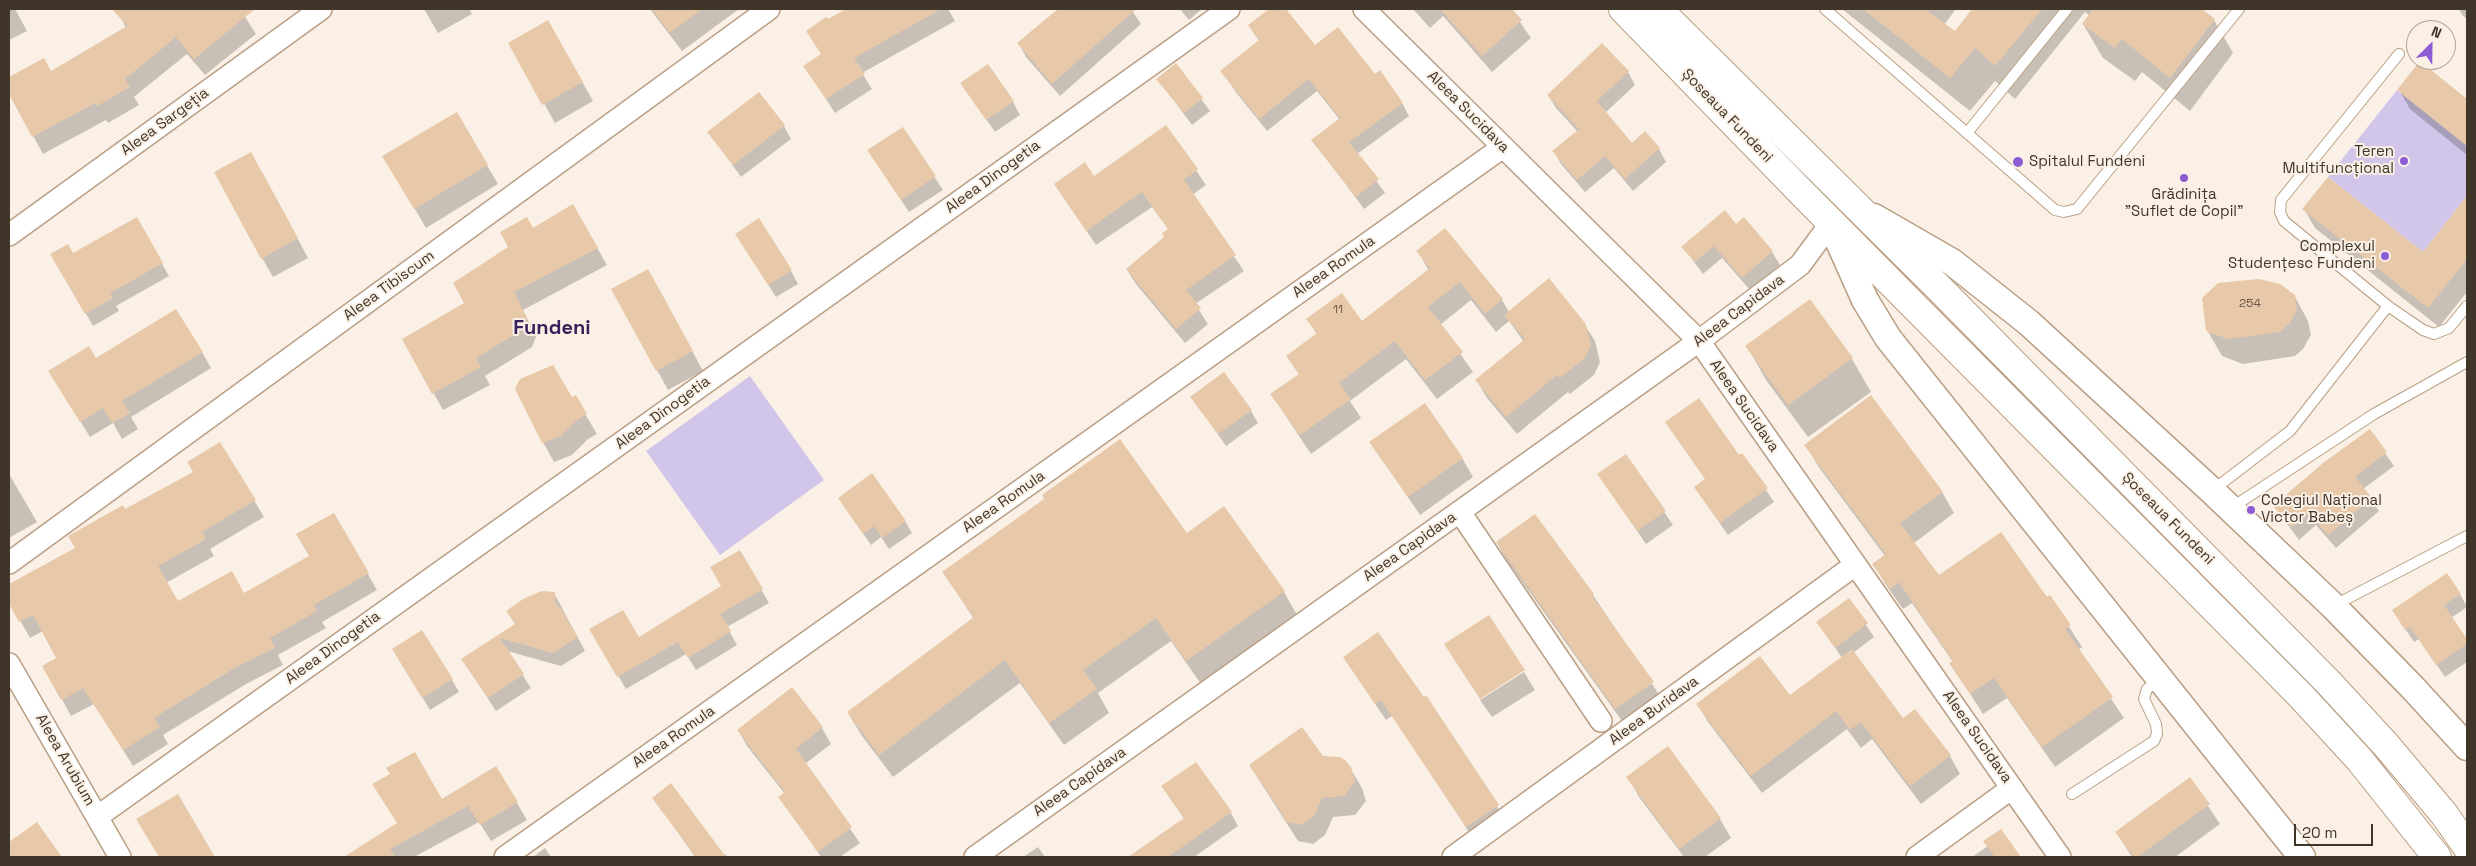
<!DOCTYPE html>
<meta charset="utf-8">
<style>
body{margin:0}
#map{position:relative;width:2476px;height:866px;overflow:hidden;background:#fbf0e5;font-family:"Space Grotesk",sans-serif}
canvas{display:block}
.frame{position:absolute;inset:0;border:10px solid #3f3529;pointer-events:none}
.north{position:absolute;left:2406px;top:20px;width:50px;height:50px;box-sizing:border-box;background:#fbf0e5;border:1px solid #b0a59a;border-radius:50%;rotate:23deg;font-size:14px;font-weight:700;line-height:20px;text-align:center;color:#3f3529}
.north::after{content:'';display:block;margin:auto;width:18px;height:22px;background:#8c5cd5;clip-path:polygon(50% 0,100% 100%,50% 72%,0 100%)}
.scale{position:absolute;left:2294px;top:824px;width:79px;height:22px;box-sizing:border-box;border:2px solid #3f3529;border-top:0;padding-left:6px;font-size:15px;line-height:18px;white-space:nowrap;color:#3f3529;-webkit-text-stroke:4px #fbf0e5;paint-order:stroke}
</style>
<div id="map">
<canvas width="2476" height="866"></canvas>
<div class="frame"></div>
<div class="north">N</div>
<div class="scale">20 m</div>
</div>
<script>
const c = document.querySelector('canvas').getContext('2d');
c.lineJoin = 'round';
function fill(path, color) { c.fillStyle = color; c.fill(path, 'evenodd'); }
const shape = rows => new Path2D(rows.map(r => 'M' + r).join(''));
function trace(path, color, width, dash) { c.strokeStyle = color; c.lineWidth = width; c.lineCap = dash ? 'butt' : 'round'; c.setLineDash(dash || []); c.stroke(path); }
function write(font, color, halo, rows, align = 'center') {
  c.font = font + ' "Space Grotesk",sans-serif'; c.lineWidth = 4; c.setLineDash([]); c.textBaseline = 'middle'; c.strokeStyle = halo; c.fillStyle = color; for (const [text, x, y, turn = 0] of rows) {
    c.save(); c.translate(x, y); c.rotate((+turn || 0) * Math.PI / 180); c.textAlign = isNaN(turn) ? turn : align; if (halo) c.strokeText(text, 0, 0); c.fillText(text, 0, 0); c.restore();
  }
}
fill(shape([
 [2397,90,2467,146,2467,196,2423,252,2328,177],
 [750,376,824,480,720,555,646,451]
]), '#d1c6e9');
fill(shape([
 [9,9,15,9,27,31,9,40],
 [126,9,240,9,256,34,205,75,187,54,134,97,139,105,108,123,106,120,43,154,9,91,9,78,44,59,51,72,126,28,119,14],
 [424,9,469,9,472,14,438,33],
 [650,9,739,9,682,51],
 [849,9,948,9,955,21,862,73,872,89,835,113,814,81,822,55,827,21],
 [1060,9,1131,9,1141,24,1060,96,1026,57,1019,44],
 [1180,9,1202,9,1189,20],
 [1271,9,1284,9,1315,47,1375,75,1402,103,1409,116,1357,154,1385,193,1364,209,1313,140,1340,120,1317,91,1267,131,1235,91,1227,78,1259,41,1249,26],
 [1413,9,1511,9,1531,38,1492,72,1443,16,1430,28],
 [1842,9,1956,9,1944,25,1955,33,1973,9,2200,9,2214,20,2233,53,2190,111,2142,72,2135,81,2103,58,2083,24,2090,16,2085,12,2015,99,1995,81,1970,111],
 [2459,9,2467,9,2467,19,2462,15],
 [548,22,593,101,555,123,510,43],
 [2420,63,2467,101,2467,155,2410,109,2399,90],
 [1176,65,1210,111,1192,125,1158,79],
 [1628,72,1635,85,1605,113,1632,145,1659,149,1666,162,1633,191,1614,168,1585,192,1561,164,1554,151,1578,132,1556,108,1548,95],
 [970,96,1013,102,1020,115,995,132],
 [456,113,498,184,426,228,384,156],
 [784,126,791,139,741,177,709,132],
 [1166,126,1206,185,1192,195,1244,271,1195,304,1208,324,1185,343,1136,284,1127,270,1165,237,1169,230,1152,207,1096,245,1055,184,1094,178],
 [903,128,943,190,909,212,877,164],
 [262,172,308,258,273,277,262,258],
 [2467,198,2467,292,2439,327,2315,228,2304,209,2423,254],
 [573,206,607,265,523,310,536,337,532,347,485,376,490,385,443,410,404,340,466,303,510,247,533,230],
 [136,218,169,276,116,306,119,311,93,326,52,254,73,255],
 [1744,219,1772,252,1780,265,1750,290,1722,258,1703,274,1683,247,1736,226],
 [744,247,791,271,798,284,776,297],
 [1418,251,1502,300,1509,312,1584,324,1595,341,1600,362,1594,375,1570,394,1568,392,1517,434,1487,398,1477,381,1524,342,1509,321,1496,332,1471,300,1440,325,1473,372,1437,399,1406,359,1350,401,1361,418,1311,454,1272,395,1299,375,1288,356,1317,335,1308,319,1362,323,1429,271],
 [659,289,703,371,668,390,613,290],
 [2294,295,2308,321,2311,335,2303,349,2295,356,2243,364,2222,356,2207,330],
 [1747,346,1852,359,1871,392,1808,437,1766,380],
 [202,352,211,368,131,417,138,429,122,439,113,423,90,437,59,387,96,360],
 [575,397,597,434,588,439,572,455,554,462,543,442],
 [1192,397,1251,411,1258,423,1226,446],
 [1666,422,1739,456,1742,454,1774,502,1728,535,1695,488,1706,480],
 [2369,431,2394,466,2363,489,2379,511,2336,548,2316,525,2299,540,2274,506],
 [220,443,264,517,210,549,214,556,166,583,177,603,244,594,310,556,334,514,377,590,322,622,326,628,278,655,283,665,246,684,163,735,168,744,133,766,94,704,71,716,44,666,58,658,43,631,30,638,9,601,9,585,77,548,125,511,194,472],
 [1371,443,1462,458,1473,477,1420,515],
 [1806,445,1942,492,1954,513,1914,543,1939,576,2046,599,2050,597,2082,647,2078,650,2124,718,2055,767,2007,698,1983,714,1951,664,1953,662,1912,603,1903,609,1886,585,1874,565,1885,556,1818,466],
 [1626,456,1673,525,1646,544,1599,475],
 [9,474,37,522,9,538],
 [839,499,905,521,912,533,889,549,881,537,871,545],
 [1534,516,1593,595,1664,702,1627,728,1508,562,1497,543],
 [739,551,769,603,727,627,737,645,696,670,686,654,626,689,591,630,638,639,722,586],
 [943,572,1284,592,1297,615,1201,684,1171,641,1098,693,1109,713,1064,745,1020,683,893,777,862,736,848,713,974,619],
 [554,593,585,651,561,666,507,651,531,688,496,711,463,660,516,624],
 [2460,594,2467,607,2451,618,2467,642,2467,662,2445,677,2419,639,2414,642,2401,623],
 [1849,600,1874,637,1853,653,1903,719,1915,710,1950,756,1960,774,1921,804,1872,739,1861,748,1847,729,1762,793,1708,722,1698,705,1790,697,1842,658,1818,622],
 [1344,658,1423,698,1426,697,1508,823,1477,844,1392,716,1386,720],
 [401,662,452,680,459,692,430,710],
 [1524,672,1535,690,1492,717,1480,700],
 [792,689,822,728,831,744,805,764,860,843,840,857,821,857,780,797,785,794,747,746,738,730],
 [1668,748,1720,819,1731,838,1705,857,1684,857,1639,797,1628,777],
 [1322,757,1350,768,1362,788,1366,801,1355,815,1333,817,1325,835,1313,844,1298,841,1250,766],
 [496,768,527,820,491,841,479,822,414,857,346,857,398,824],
 [2190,779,2220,824,2175,857,2132,857,2116,832],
 [1163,787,1231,813,1238,826,1194,857,1130,857,1184,819],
 [177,796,213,857,160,857,147,836],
 [654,798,723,856,725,854,727,857,695,857],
 [37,824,61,857,10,857,9,843],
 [2001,831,2020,857,1972,857,1988,846],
 [1038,847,1045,857,1023,857],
 [545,848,551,857,533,857]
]), '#0003');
fill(shape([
 [112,9,255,9,194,59,176,37,125,79,130,87,97,106,95,103,32,137,9,94,9,77,44,58,51,71,127,26],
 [652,9,702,9,670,33],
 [846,9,941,9,854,58,865,74,826,99,803,66,821,54,806,31,826,17,828,19],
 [1058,9,1136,9,1052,84,1017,43],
 [1269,9,1286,9,1315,45,1338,27,1375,74,1380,70,1403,103,1349,142,1379,179,1356,197,1311,140,1340,118,1309,79,1259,119,1220,71,1259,40,1248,25],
 [1440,9,1512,9,1522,20,1482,56],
 [1863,9,1925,9,1955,31,1972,9,2042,9,1995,66,1975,48,1950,78],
 [2093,9,2202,9,2215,19,2170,78,2122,39,2115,48,2082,24],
 [548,20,583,82,542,105,508,43],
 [1602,43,1629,71,1597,101,1632,143,1645,131,1660,148,1625,179,1605,156,1577,180,1552,151,1579,129,1547,95],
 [2420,61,2467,99,2467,146,2397,90],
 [1176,63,1203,98,1184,113,1156,79],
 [988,64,1014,101,986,120,960,83],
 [759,92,785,125,733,165,707,132],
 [457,112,488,165,414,209,382,156],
 [1166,125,1198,169,1184,180,1236,255,1186,290,1201,308,1176,329,1126,269,1164,237,1162,233,1168,229,1142,192,1086,231,1054,184,1085,162,1094,176],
 [903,127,936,176,901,200,867,150],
 [251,152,298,238,261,259,214,172],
 [2328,177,2423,252,2467,196,2467,259,2428,308,2302,209],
 [573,204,598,248,514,292,525,314,527,319,522,330,476,358,481,367,432,394,402,339,464,303,453,283,508,247,500,232,527,217,533,228],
 [1725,210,1736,224,1744,217,1773,251,1742,278,1714,246,1695,262,1681,247],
 [137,217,163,263,110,293,113,298,85,314,50,254,68,244,73,253],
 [759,218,792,270,768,285,735,234],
 [1445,228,1503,299,1485,314,1460,282,1428,307,1463,352,1425,380,1395,341,1339,383,1351,399,1300,435,1270,394,1299,374,1286,356,1317,333,1306,319,1342,293,1362,321,1430,268,1416,251],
 [648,269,693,351,656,371,611,289],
 [1549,278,1585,323,1591,344,1585,358,1560,378,1557,375,1506,417,1475,380,1525,339,1504,315],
 [2259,279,2280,284,2295,295,2297,310,2289,324,2280,332,2228,339,2206,331,2202,298,2218,283],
 [1810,299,1853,358,1788,405,1745,346],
 [176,309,203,352,122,401,130,413,112,423,103,408,80,422,48,371,89,346,96,358],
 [553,365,572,397,576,395,587,414,577,420,561,436,542,443,515,389,520,379],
 [1224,372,1252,410,1218,434,1190,397],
 [1871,395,1943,492,1900,523,1939,575,2001,532,2047,597,2050,595,2071,625,2065,629,2113,697,2042,747,1994,678,1970,694,1949,663,1953,661,1899,582,1890,589,1872,564,1886,554,1804,445],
 [1699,398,1739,455,1742,453,1768,488,1720,523,1694,487,1705,479,1665,422],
 [1425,403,1463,458,1408,497,1369,442],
 [2370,429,2387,452,2355,477,2372,498,2328,535,2308,513,2291,527,2273,506,2323,463],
 [1120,439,1187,533,1224,506,1285,591,1186,661,1156,618,1083,670,1097,689,1049,723,1005,660,879,755,847,712,974,617,942,572,1044,499,1042,495],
 [220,442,256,500,202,532,206,539,158,566,178,601,232,571,244,593,309,556,296,534,334,513,369,573,314,605,317,611,270,638,275,648,236,667,154,718,160,727,123,750,83,688,61,700,42,666,56,658,33,615,19,622,9,604,9,584,75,548,68,536,123,505,125,509,193,472,187,462],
 [1626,454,1666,511,1637,531,1597,474],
 [872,473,906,521,882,538,874,526,863,534,838,498],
 [1535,514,1594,594,1592,596,1654,682,1615,709,1496,542],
 [740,550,763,589,720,614,731,631,688,658,678,642,617,677,589,629,623,610,639,637,721,586,710,567],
 [2447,573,2461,594,2444,605,2467,639,2467,644,2436,665,2410,627,2405,630,2392,610],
 [542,591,555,592,556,604,562,610,578,637,553,653,500,638,524,674,488,698,461,659,515,624,506,611,523,599],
 [1849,598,1868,623,1835,648,1816,622],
 [1489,615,1525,670,1480,699,1444,644],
 [422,630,453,679,422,698,392,649],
 [1378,632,1424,697,1426,695,1499,805,1466,827,1381,700,1375,704,1343,657],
 [1852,649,1903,718,1915,709,1951,755,1910,786,1861,722,1850,730,1836,711,1751,776,1696,704,1760,656,1790,695],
 [792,687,823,727,796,749,852,827,818,852,778,797,785,792,737,730],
 [1302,727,1323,756,1340,757,1345,760,1351,767,1355,781,1344,796,1322,798,1314,816,1301,825,1286,822,1279,809,1249,765],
 [1668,746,1721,818,1679,849,1626,777],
 [415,752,442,799,496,766,518,802,480,825,468,806,390,849,395,857,344,857,397,823,372,784,390,774,386,768],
 [1196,762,1232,812,1168,857,1128,857,1184,818,1161,786],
 [2190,777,2210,804,2137,857,2134,857,2115,832],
 [671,783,726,857,696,857,652,798],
 [178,794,215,857,159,857,136,819],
 [37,822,62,857,9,857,9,842],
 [2001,829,2021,857,1995,857,1983,841]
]), '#e7c9a9');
const service = shape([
 [1825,9,2055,210,2064,212,2077,209,2239,9],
 [2399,54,2281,200,2280,212,2284,221,2388,306,2423,330,2434,334,2449,328,2467,306],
 [1967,133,2067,9],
 [2213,490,2290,431,2388,306],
 [2231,508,2374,414,2467,362],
 [2333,606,2467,536],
 [2072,794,2154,741,2157,734,2156,724,2144,699,2147,689,2159,679]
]);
const minor = shape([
 [1364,9,1699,341,2060,857],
 [9,235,321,9],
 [1460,512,1601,721],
 [9,563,769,9],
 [9,664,120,857],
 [97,817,1229,9],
 [505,857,1503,147],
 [975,857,1699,341,1800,265,1831,223],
 [1453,857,1855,565],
 [1917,857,2012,788]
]);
const tertiary = shape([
 [1874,217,1952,262,2029,323,2212,491,2333,606,2413,688,2467,747],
 [1831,224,1865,300,1888,338,2302,857]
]);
const secondary = shape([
 [1623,9,1803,194,2301,696,2359,759,2437,857],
 [1658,9,1938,287,2329,683,2386,745,2444,814,2467,847]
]);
trace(service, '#b99f84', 12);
trace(minor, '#b99f84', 24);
trace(tertiary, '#b99f84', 29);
trace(secondary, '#b99f84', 30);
trace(service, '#fff', 10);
trace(minor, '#fff', 21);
trace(tertiary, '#fff', 26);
trace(secondary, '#fff', 28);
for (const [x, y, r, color] of [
 [2404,161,5,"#8c5cd5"],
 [2018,162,6,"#8c5cd5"],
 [2184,178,5,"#8c5cd5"],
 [2385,256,5,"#8c5cd5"],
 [2251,510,5,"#8c5cd5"]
]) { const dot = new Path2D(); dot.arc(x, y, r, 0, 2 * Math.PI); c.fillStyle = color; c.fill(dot); trace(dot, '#fbf0e5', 2); }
write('12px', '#695a49', null, [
 ["254",2250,304],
 ["11",1338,310]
]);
write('15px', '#3f3529', '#fbf0e5', [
 ["Aleea Sucidava",1468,112,45],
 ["Șoseaua Fundeni",1727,116,46],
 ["Aleea Sargeția",165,122,-36],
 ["Aleea Dinogetia",993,177,-36],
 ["Aleea Romula",1334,267,-35],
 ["Aleea Tibiscum",389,286,-36],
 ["Aleea Capidava",1739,311,-37],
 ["Aleea Sucidava",1744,406,55],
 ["Aleea Dinogetia",663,413,-36],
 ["Aleea Romula",1004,502,-35],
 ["Șoseaua Fundeni",2168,519,45],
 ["Aleea Capidava",1410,547,-35],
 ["Aleea Dinogetia",333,648,-36],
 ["Aleea Buridava",1654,711,-36],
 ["Aleea Romula",674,737,-35],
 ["Aleea Sucidava",1977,737,55],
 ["Aleea Arubium",65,760,60],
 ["Aleea Capidava",1080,782,-35]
]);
write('15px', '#3f3529', '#fbf0e5', [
 ["Teren",2394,152],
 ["Multifuncțional",2394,169],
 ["Spitalul Fundeni",2029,162,"left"],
 ["Grădinița",2184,195,"center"],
 ["\"Suflet de Copil\"",2184,212,"center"],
 ["Complexul",2375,247],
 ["Studențesc Fundeni",2375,264],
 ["Colegiul Național",2261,501,"left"],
 ["Victor Babeș",2261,518,"left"]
], 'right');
write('bold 20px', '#38205a', '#fbf0e5', [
 ["Fundeni",552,329]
]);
</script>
